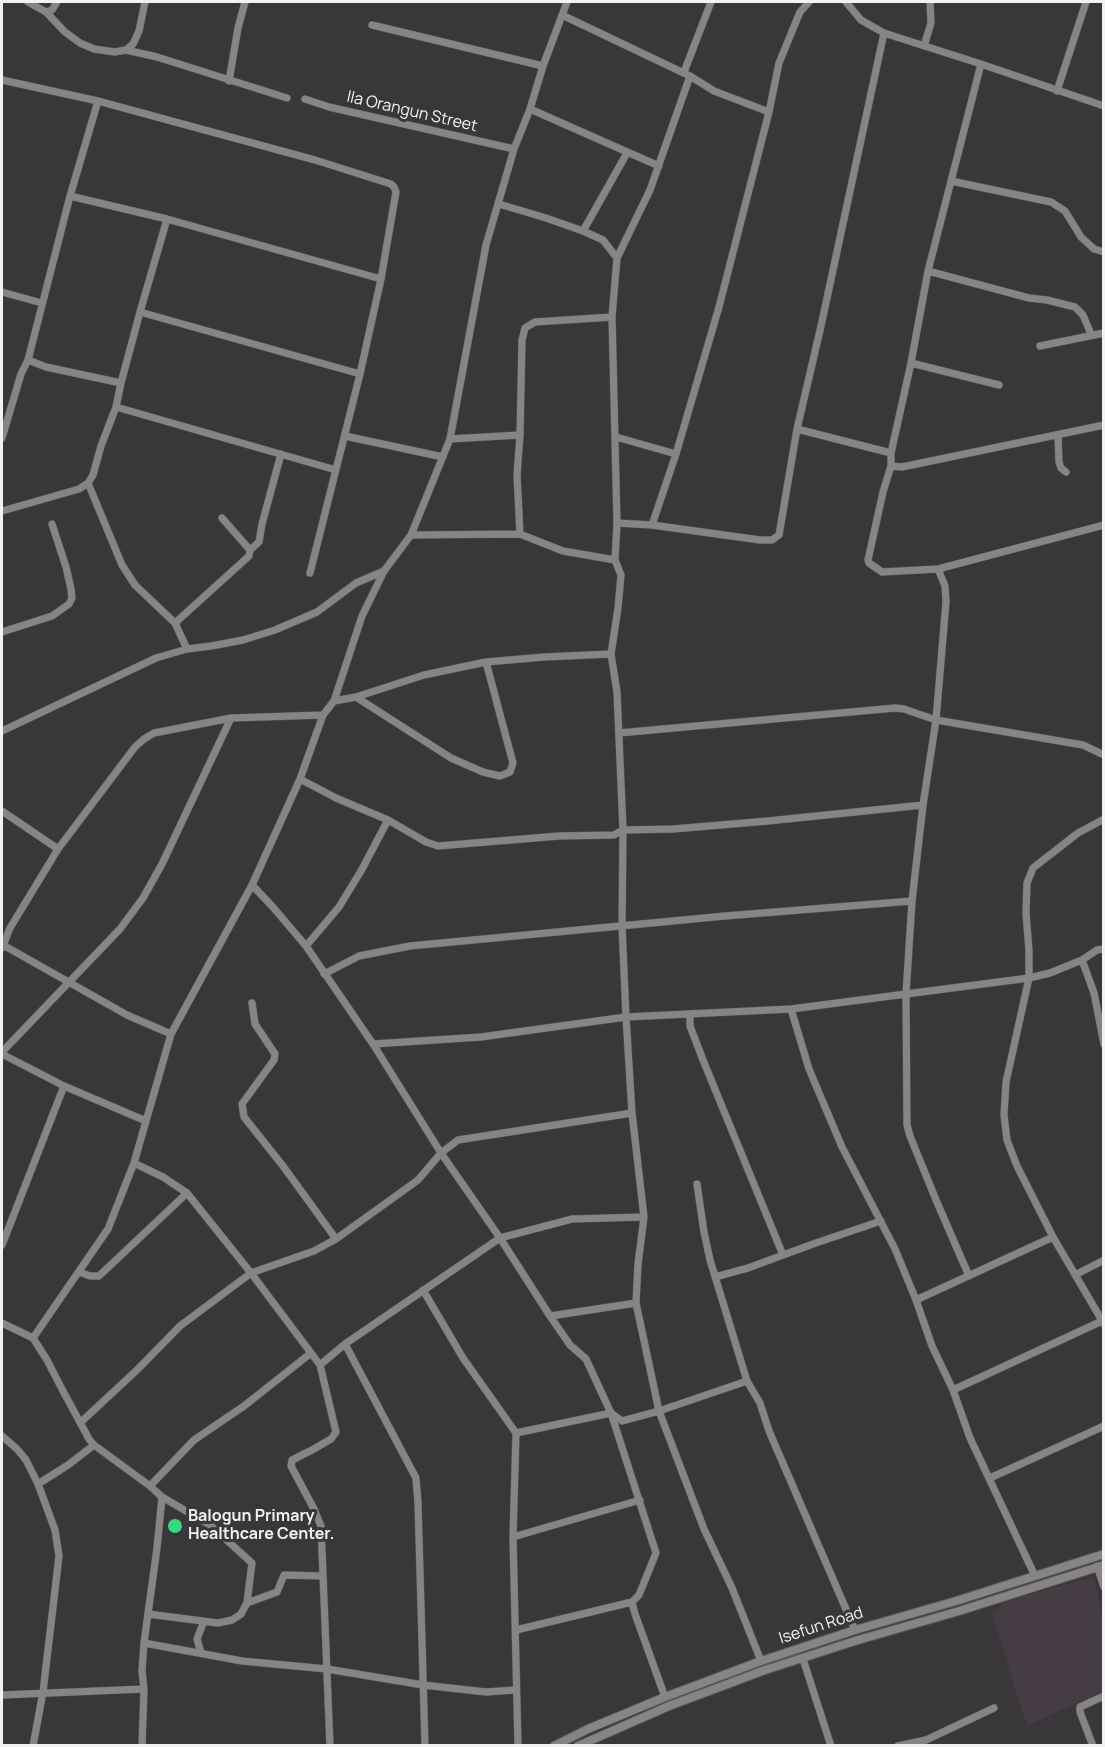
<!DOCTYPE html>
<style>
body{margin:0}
#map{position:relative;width:1105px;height:1747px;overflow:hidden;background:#393739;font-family:Manrope,sans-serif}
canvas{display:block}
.frame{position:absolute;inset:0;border:3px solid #f3f1f2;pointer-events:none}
</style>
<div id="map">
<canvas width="1105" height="1747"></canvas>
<div class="frame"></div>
</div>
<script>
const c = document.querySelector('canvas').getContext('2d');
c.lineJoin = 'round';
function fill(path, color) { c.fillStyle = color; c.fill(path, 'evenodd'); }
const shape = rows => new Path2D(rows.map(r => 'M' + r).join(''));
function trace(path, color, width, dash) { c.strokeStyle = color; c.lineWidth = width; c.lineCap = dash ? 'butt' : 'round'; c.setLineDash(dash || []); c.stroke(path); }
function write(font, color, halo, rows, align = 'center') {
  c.font = font + ' Manrope,sans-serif'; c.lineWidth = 6; c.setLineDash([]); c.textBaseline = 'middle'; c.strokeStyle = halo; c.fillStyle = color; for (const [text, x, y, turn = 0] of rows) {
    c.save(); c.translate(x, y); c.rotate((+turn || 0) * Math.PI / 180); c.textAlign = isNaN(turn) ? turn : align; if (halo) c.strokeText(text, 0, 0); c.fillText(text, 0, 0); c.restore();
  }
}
fill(shape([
 [1093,1577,1103,1616,1103,1691,1027,1726,992,1615,1005,1601]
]), '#453d43');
const minor = shape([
 [28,2,46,12,65,32,80,43,94,49,115,52,126,50,133,44,139,31,145,2],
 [846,2,861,20,884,33,981,64,1104,106],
 [46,12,52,10,57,2],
 [562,15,690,76,714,91,769,112],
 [372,25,543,66],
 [924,46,931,23,930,2],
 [126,50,157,57,287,98],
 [981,64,928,271,911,363,891,453,891,466,902,467,1104,425],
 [684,72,711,2],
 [690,76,650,190,617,258,612,317,617,523,615,560,621,575,618,608,611,654,617,692,623,830,622,926,626,1017,632,1113,644,1217,638,1264,636,1303,659,1411,704,1529,732,1588,761,1661],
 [2,80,98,101,315,160,391,184,394,187,396,192,381,279,360,374,310,573],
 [229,81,238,28,245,2],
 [1057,91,1086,2],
 [305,99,329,107,514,149],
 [530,109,659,166],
 [951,181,1051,202,1065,211,1081,237,1094,249,1104,252],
 [70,196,167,219,381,279],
 [499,204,546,218,583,231,603,240,617,258],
 [167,219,140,312,360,374],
 [583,231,627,153],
 [928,271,1029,298,1047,300,1075,307,1083,315,1091,334],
 [2,292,42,303],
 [1040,346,1104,333],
 [911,363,999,385],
 [121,383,140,312],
 [116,407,336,470],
 [797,429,891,453],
 [1058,435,1059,462,1061,468,1066,472],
 [345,436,443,457],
 [616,437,676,454],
 [2,438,21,374,28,360,70,196,98,101],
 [450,439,520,435],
 [891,466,883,492,868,560,869,563,882,572,938,569,1104,525],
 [88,483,122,565,135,585,175,623,187,649],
 [2,511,79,489,88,483,93,475,101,446,116,407,121,383,46,367,28,360],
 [617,523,652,525,760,540,772,540,779,535,797,429,821,326,884,33],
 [652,525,676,454,719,307,769,112,779,63,800,12,809,2],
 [520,534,517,475,520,435,522,340,525,328,535,322,612,317],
 [411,535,520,534,563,551,615,560],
 [250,550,259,542,262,524,281,454],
 [938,569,945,586,946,602,936,720,923,805,912,901,906,994,907,1125,910,1136,936,1200,969,1276],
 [175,623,249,556,250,550,222,518],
 [2,632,52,616,69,604,72,598,71,589,66,567,52,524],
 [356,697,451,758,483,772,500,776,510,772,513,763,486,662],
 [334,701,356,697,424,675,486,662,544,657,611,654],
 [2,731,156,658,187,649,211,646,243,640,275,630,317,612,356,583,384,571],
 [619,733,895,708,904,709,936,720,1083,745,1104,755],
 [300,779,336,798,388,820,426,842,438,846,559,836,614,835,623,830,673,829,768,821,923,805],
 [2,811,58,849],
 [1104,819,1078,833,1033,868,1027,883,1026,913,1029,950,1029,978,1006,1082,1004,1115,1007,1140,1017,1166,1053,1237,1104,1324],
 [252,885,272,906,306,946,373,1044,441,1153,500,1238,550,1316,570,1345,586,1359,611,1413,656,1553,639,1595,632,1602,516,1630],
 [3,945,127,1015,171,1034,134,1163],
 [306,946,339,907,361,871,388,820],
 [2,948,10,928,58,849,135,747,144,739,154,733,231,718,323,715],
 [1082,960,1094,993,1104,1044],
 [324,974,359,956,410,946,725,916,912,901],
 [252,1003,255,1024,275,1054,274,1060,242,1104,244,1117,283,1166,336,1239],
 [791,1009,809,1069,842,1147,895,1249,916,1300,932,1346,953,1390,970,1438,1035,1576],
 [690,1014,690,1026,703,1060,783,1255],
 [171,1034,252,885,300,779,323,715,334,701,362,616,384,571,411,535,450,439,486,245,514,149,530,109,543,66,567,2],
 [373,1044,481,1037,626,1017,791,1009,906,994,1029,978,1050,973,1082,960,1097,950,1104,949],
 [2,1052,120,929,143,898,162,864,231,718],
 [2,1054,64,1086,146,1121],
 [697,1184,704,1232,710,1260,747,1381,760,1403,769,1431,855,1630],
 [2,1245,64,1086],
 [79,1272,90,1276,99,1276,187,1193],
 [1075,1275,1104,1260],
 [715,1277,748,1268,813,1244,881,1221],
 [423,1290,463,1358,516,1433,513,1537,518,1746],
 [916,1300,1053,1237],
 [550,1316,636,1303],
 [2,1323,33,1338,47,1360,63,1391,89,1439,94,1445,150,1486,162,1497,210,1525,252,1563,247,1603,241,1614,232,1620,218,1623,148,1614],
 [33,1338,108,1229,134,1163,163,1177,187,1193,251,1273,314,1251,336,1239,418,1180,441,1153,458,1140,632,1113],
 [345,1344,416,1478,418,1503,425,1746],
 [320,1365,345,1344,500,1238,572,1219,644,1217],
 [953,1390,1102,1321],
 [81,1422,137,1370,180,1326,251,1273,320,1365,336,1432,331,1439,312,1450,292,1460,291,1466,314,1509,321,1526,330,1746],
 [516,1433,611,1413,622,1421,659,1411,747,1381],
 [2,1436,17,1449,26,1460,38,1484,55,1530,59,1556,43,1692,33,1746],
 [990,1478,1104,1426],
 [38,1484,68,1465,94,1445],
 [150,1486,194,1440,244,1406,311,1353],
 [513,1537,640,1500],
 [1097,1566,1104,1587],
 [632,1602,635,1614,665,1697],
 [247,1603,277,1592,284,1575,323,1576],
 [144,1643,242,1661,327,1669,423,1685,486,1692,515,1690],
 [201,1653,197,1639,204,1621],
 [803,1659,831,1746],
 [2,1695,144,1689],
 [142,1746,144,1689,142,1671,144,1643,157,1548,162,1497],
 [898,1746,926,1740,994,1708],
 [1093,1746,1080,1712,1080,1707,1104,1696]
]);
const tertiary = shape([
 [554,1746,588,1729,665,1697,761,1661,855,1630,956,1601,1104,1554],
 [578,1746,669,1706,765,1670,858,1640,959,1611,1104,1565]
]);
trace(minor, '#585557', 8);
trace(tertiary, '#585557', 10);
trace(minor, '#878486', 7);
trace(tertiary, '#878486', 8);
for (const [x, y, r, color] of [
 [175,1526,8,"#34d881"]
]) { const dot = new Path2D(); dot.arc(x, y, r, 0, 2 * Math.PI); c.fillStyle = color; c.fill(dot); trace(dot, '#393739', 2); }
write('16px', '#f3f1f2', '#393739', [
 ["Ila Orangun Street",412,112,13],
 ["Isefun Road",821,1626,-18]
]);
write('bold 16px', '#f3f1f2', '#393739', [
 ["Balogun Primary",188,1517],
 ["Healthcare Center.",188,1535]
], 'left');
</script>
